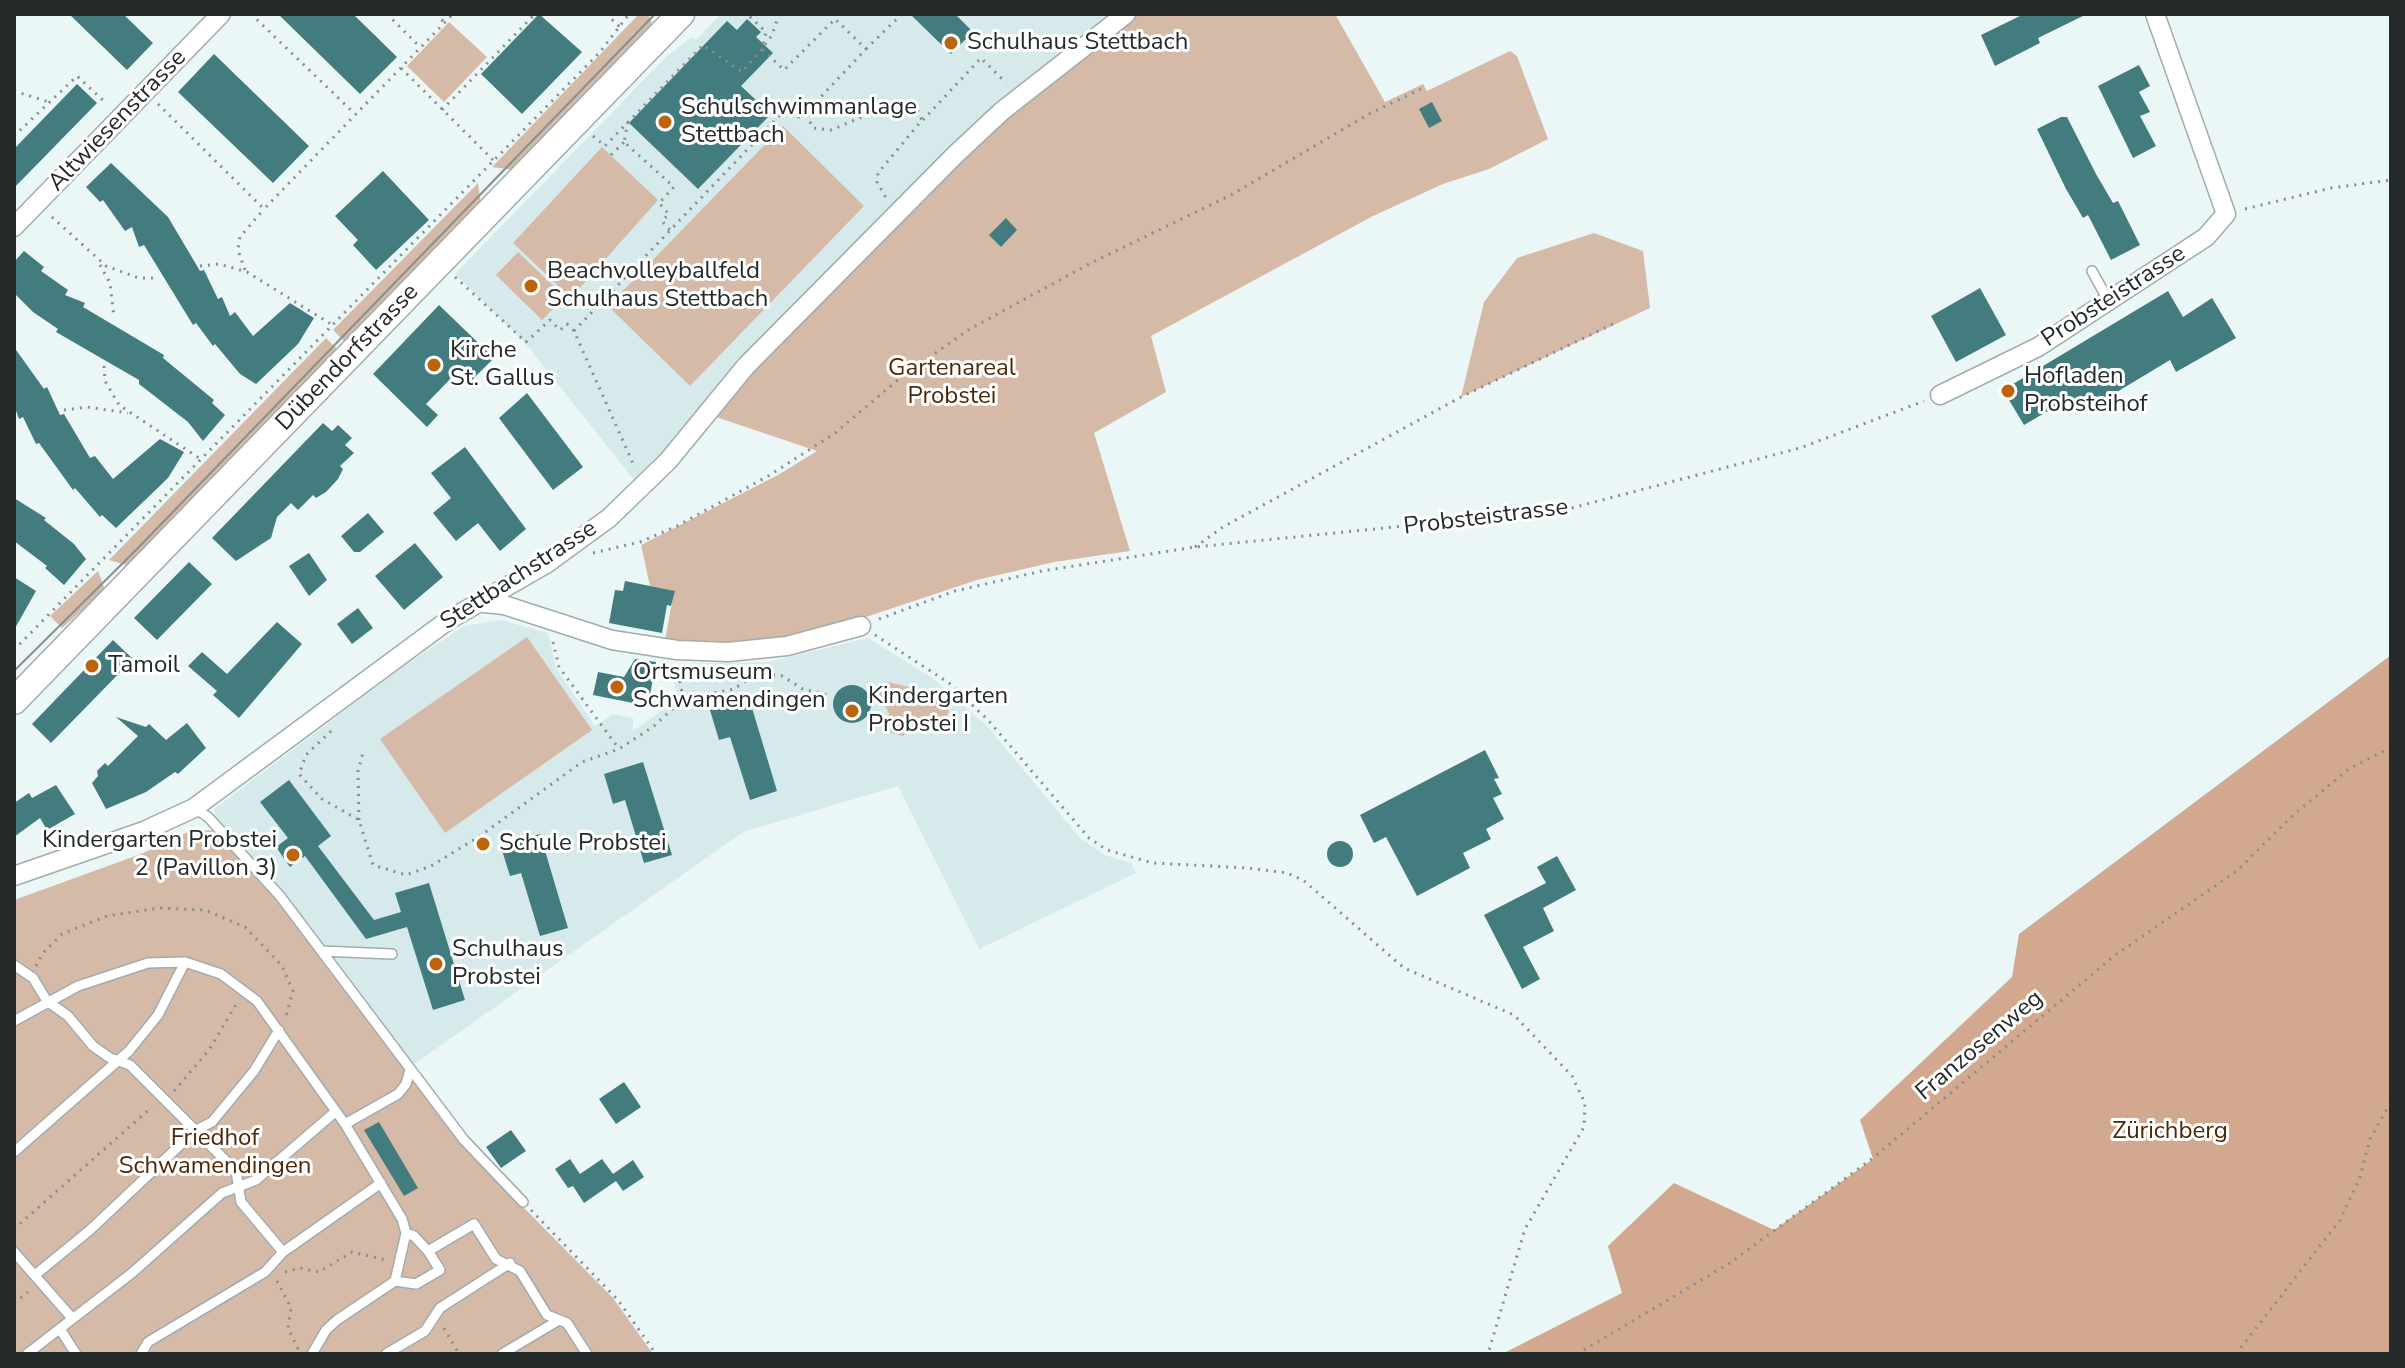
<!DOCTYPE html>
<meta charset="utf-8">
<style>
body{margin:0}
#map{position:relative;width:2405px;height:1368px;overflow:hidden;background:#ebf7f7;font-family:"Nunito Sans",sans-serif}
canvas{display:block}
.frame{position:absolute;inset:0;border:16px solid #242929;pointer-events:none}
</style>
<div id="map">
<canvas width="2405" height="1368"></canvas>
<div class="frame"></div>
</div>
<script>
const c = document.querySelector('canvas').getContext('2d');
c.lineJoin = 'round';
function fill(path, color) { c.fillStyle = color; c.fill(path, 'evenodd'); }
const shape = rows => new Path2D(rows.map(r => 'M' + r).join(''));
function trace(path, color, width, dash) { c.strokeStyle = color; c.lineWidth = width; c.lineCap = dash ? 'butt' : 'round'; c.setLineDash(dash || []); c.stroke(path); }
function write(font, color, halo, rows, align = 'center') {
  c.font = font + ' "Nunito Sans",sans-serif'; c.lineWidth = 6; c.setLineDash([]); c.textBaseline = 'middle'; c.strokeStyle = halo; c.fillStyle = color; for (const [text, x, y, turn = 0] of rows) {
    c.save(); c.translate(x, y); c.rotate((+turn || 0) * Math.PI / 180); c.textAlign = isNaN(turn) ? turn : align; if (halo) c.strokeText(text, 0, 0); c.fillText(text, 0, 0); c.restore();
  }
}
fill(shape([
 [721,14,1118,14,664,458,635,481,525,343,455,274,667,56,692,37,696,40],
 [501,620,548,633,556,668,595,726,613,714,633,718,633,731,677,700,671,664,768,662,868,638,934,679,989,728,1080,838,1105,855,1131,863,1136,873,979,949,898,786,743,832,413,1065,284,894,215,817,214,809,404,666,464,626]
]), '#d6eaeb');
fill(shape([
 [639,14,648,14,652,23,648,31,514,170,492,167],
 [1138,14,1335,14,1385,102,1423,84,1427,91,1510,51,1517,56,1548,139,1489,169,1443,184,1373,216,1151,336,1166,392,1094,433,1130,551,1054,562,977,580,857,620,777,639,720,643,665,640,674,591,650,586,641,545,778,475,817,451,710,415,960,159,1006,116],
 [449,22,487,57,444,102,407,66],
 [783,126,864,206,690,386,608,306],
 [602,147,658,200,571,298,513,243],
 [478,183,481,204,345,342,333,330],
 [1594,233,1643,251,1650,308,1461,397,1484,302,1517,258],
 [518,252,565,297,542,320,496,275],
 [326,338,341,353,129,566,109,560],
 [98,571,105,590,62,628,50,616],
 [527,637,592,730,445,833,380,739],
 [888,682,934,693,949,709,947,717,936,723,920,723,903,736,891,733,887,723,889,714,878,691],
 [212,830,276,899,460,1143,613,1298,653,1354,14,1354,14,900,141,854,188,832]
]), '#d6baa8');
fill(shape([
 [2391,655,2391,1354,1502,1354,1622,1293,1608,1246,1674,1183,1774,1230,1873,1159,1860,1120,2012,977,2019,934]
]), '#d2a98e');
fill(shape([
 [69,14,123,14,153,43,127,70],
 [278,14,353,14,397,57,360,94],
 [539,14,582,52,522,114,481,74],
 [910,14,955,14,973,32,951,54],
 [2024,14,2087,14,2038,38,2040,43,1995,66,1981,35],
 [747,19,761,32,756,37,773,53,741,86,771,114,698,189,629,123,727,21,737,30],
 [214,54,309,146,273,183,178,92],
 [2139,65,2150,86,2139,92,2150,112,2140,116,2156,146,2133,158,2098,86],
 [77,84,97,103,14,188,14,149],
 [1432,102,1442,121,1429,128,1419,109],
 [2061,117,2067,117,2096,174,2113,203,2118,201,2140,245,2111,260,2088,215,2083,218,2066,189,2037,129],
 [111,163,168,217,200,271,204,270,218,299,222,297,230,316,235,312,253,336,290,303,314,318,298,344,256,384,240,374,215,344,213,346,196,323,193,325,144,245,139,247,132,227,125,231,103,200,100,202,86,187],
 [383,171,429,220,376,270,353,245,358,240,335,216],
 [1006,218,1017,230,1001,247,989,235],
 [24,251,44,267,41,271,68,290,65,295,85,303,83,307,164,355,163,358,214,400,212,403,225,415,203,441,188,422,139,384,139,380,56,332,58,329,33,312,14,293,14,262],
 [1980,288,2006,335,1956,362,1931,316],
 [2168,291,2183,317,2212,298,2236,338,2176,372,2170,360,2082,413,2072,397,2024,425,2003,390],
 [439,305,494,358,468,384,457,372,426,404,438,415,427,427,373,374],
 [14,347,44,389,47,387,60,415,64,414,90,458,95,456,113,479,160,439,184,452,168,478,116,528,102,515,100,517,75,488,73,490,39,443,36,444,23,417,19,419,14,405],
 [527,393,583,467,553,490,499,418],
 [323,423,332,431,338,425,352,438,345,445,354,453,340,466,343,469,338,479,326,492,316,498,313,495,298,510,291,503,277,517,271,538,236,561,212,538],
 [465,447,526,529,500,551,478,523,456,541,433,513,451,498,431,473],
 [14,498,46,518,44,520,74,544,86,559,64,585,45,568,47,566,14,541],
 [368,513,384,532,360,552,354,552,341,536],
 [415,543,443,577,404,610,375,576],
 [309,553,327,580,309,596,289,566],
 [189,562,212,584,157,640,134,618],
 [14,577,36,591,14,630],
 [625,581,675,591,671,606,667,605,662,633,609,623,615,590,623,591],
 [358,608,373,628,352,644,337,624],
 [277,622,302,644,239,718,213,695,217,691,188,666,202,652,227,674],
 [113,640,133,659,51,743,32,724],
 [635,659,656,662,648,706,593,695,598,672,624,677],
 '833 704a19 19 0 1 1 38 0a19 19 0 1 1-38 0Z',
 [749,698,777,791,750,800,730,737,719,740,710,710],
 [116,717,146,727,149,724,166,740,187,723,206,748,178,774,175,772,146,792,106,809,92,783,98,776,97,771,105,763,108,766,138,736],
 [1485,750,1499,778,1494,779,1502,794,1493,798,1504,819,1486,829,1491,839,1463,853,1470,868,1417,896,1386,837,1374,843,1360,815],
 [643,762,672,855,644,863,625,800,613,804,604,774],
 [289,780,331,836,318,846,374,920,401,912,395,893,429,883,465,1000,433,1010,407,927,366,939,305,856,290,867,276,847,288,838,260,802],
 [56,785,75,814,47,830,40,818,14,837,14,803,29,793,32,798],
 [540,834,568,928,540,936,521,873,510,876,501,847],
 '1327 854a13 13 0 1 1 26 0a13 13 0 1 1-26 0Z',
 [1557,856,1576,890,1543,908,1554,931,1523,947,1540,979,1522,989,1484,915,1546,883,1537,867],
 [624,1082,641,1107,616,1124,599,1099],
 [379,1122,418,1188,404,1196,364,1130],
 [511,1130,526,1151,501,1168,486,1147],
 [570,1159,580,1174,602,1159,613,1174,633,1160,644,1177,623,1191,616,1181,584,1203,573,1186,568,1188,555,1169]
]), '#437c7e');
const lane = shape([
 [2092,271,2108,300],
 [194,808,208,817,280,896,464,1140,523,1202],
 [321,951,392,954],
 [14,965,33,978,47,1001,68,1016,93,1046,110,1058,130,1065,236,1171,241,1202,283,1252],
 [14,1021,78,986,148,963,185,962,221,974,257,1001,345,1124,402,1219,406,1233,395,1281,416,1284,440,1270,428,1251,414,1236,406,1233],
 [345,1124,398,1094,406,1084,410,1070],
 [14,1152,129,1051,158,1015,185,962],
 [428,1251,474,1224,496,1259,520,1271,547,1315,567,1323,587,1354],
 [14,1252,72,1318],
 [35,1275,90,1230,196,1130,212,1122,254,1071,279,1030],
 [60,1329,76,1354],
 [27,1354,132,1273,222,1193,256,1180,335,1112],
 [141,1354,148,1342,265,1272,283,1252,381,1183],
 [312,1354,326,1330,337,1320,395,1281],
 [386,1354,425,1331,440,1308,510,1263],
 [502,1354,559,1320]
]);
const street = shape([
 [14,227,221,14],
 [1940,395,2038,347,2206,237,2226,214,2155,14],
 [484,603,504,605,612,640,677,650,728,652,787,646,861,626],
 [14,876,144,831,194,808,447,621,546,564,609,518,668,461,746,366,955,155,1002,111,1126,14]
]);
const secondary = shape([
 [14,701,681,14]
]);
trace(lane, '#a1acac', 12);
trace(street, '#a1acac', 21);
trace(secondary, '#a1acac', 29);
trace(shape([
 [251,14,355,114],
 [387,14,421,48],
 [436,14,444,22],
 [606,14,621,28],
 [779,14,772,35,762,49,784,70,835,19,866,49,816,102,808,118,813,128,831,130,900,101,917,109,922,120,878,173,877,182,886,198],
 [866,49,902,14],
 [401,68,494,161],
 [14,91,49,102],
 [158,104,264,209,453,14],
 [442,110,535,14],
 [923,120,981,58,1006,83],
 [628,122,624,142,674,187,659,203,669,214,662,221,670,230],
 [14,136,77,76,107,104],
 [593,136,605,146,703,45,742,72,762,49,766,32,747,14],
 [611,155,624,142],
 [2245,209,2331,188,2391,180],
 [52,217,106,266,139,278,155,278],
 [100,265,110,283,114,317],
 [200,266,219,264,247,272,334,326],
 [245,270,238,250,240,237,264,209],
 [455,277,526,342,550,320,560,330,567,324,574,331,635,468],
 [574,331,785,110,801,118,810,108],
 [104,366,105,381,119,405,202,460],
 [64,410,87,407,128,413],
 [14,421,16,421],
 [1195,547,1223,527,1461,397,1615,323],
 [593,553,640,542,677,526,770,475,835,433,899,379,968,330,1091,263,1231,195,1369,114,1421,89],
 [879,619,955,591,1042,571,1195,547,1564,510,1800,448,1924,401],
 [875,635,949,683,988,720,1089,838,1107,850,1153,863,1248,868,1287,873,1303,880,1404,968,1514,1015,1572,1076,1585,1103,1584,1127,1525,1229,1488,1354],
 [553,642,559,667,619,749],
 [14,650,600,52,629,14],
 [757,673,782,676,803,689,830,696],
 [683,699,734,689,757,673,760,665],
 [331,731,306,755,299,774,322,799,359,820,373,865,406,875,431,866,480,836,582,762,619,749,654,726,683,699,678,669],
 [359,820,358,771,364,749],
 [36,966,42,954,62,934,107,916,159,908,205,910,245,927,282,966,293,991,286,1016],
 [174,1091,209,1050,237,1003],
 [531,1210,618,1300,656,1354],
 [14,1229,152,1107],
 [285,1272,300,1268,319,1272,352,1252,386,1260],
 [277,1281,291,1308,288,1328,299,1351],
 [14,1303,28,1292],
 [444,1328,459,1354],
 [1577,1354,1730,1263,1873,1158,2114,956,2238,870,2293,815,2349,769,2391,747],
 [2236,1354,2340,1220,2360,1177,2370,1139,2391,1102]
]), '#868e8e', 3, [2, 6]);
trace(lane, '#fff', 9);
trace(street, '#fff', 18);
trace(secondary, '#fff', 26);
trace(shape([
 [14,671,138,548,655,14]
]), '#878f8f', 2);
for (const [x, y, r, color] of [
 [951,43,8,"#bd630a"],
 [665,122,8,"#bd630a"],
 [531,286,8,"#bd630a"],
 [434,365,8,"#bd630a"],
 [2008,391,8,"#bd630a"],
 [92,666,8,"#bd630a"],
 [617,687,8,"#bd630a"],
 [852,711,8,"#bd630a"],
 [483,844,8,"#bd630a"],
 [293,855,8,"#bd630a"],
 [436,964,8,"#bd630a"]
]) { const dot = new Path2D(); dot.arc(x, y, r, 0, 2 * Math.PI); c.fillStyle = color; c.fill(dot); trace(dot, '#fff', 3); }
write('24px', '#242929', '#fff', [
 ["Schulhaus Stettbach",967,43],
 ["Schulschwimmanlage",681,108],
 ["Stettbach",681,136],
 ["Beachvolleyballfeld",547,272],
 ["Schulhaus Stettbach",547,300],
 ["Kirche",450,351],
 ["St. Gallus",450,379],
 ["Hofladen",2024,377],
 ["Probsteihof",2024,405],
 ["Tamoil",108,666],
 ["Ortsmuseum",633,673],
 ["Schwamendingen",633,701],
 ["Kindergarten",868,697],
 ["Probstei I",868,725],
 ["Kindergarten Probstei",277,841,"right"],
 ["2 (Pavillon 3)",277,869,"right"],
 ["Schule Probstei",499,844],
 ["Schulhaus",452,950],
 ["Probstei",452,978]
], 'left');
write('24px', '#242929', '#fff', [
 ["Altwiesenstrasse",118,121,-46],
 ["Probsteistrasse",2114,297,-33],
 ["Dübendorfstrasse",348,358,-46],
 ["Probsteistrasse",1486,518,-7],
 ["Stettbachstrasse",519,576,-33],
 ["Franzosenweg",1980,1046,-40]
]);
write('24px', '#4e2707', '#fff', [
 ["Gartenareal",952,369],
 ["Probstei",952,397],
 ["Zürichberg",2170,1132],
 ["Friedhof",215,1139],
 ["Schwamendingen",215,1167]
]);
</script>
